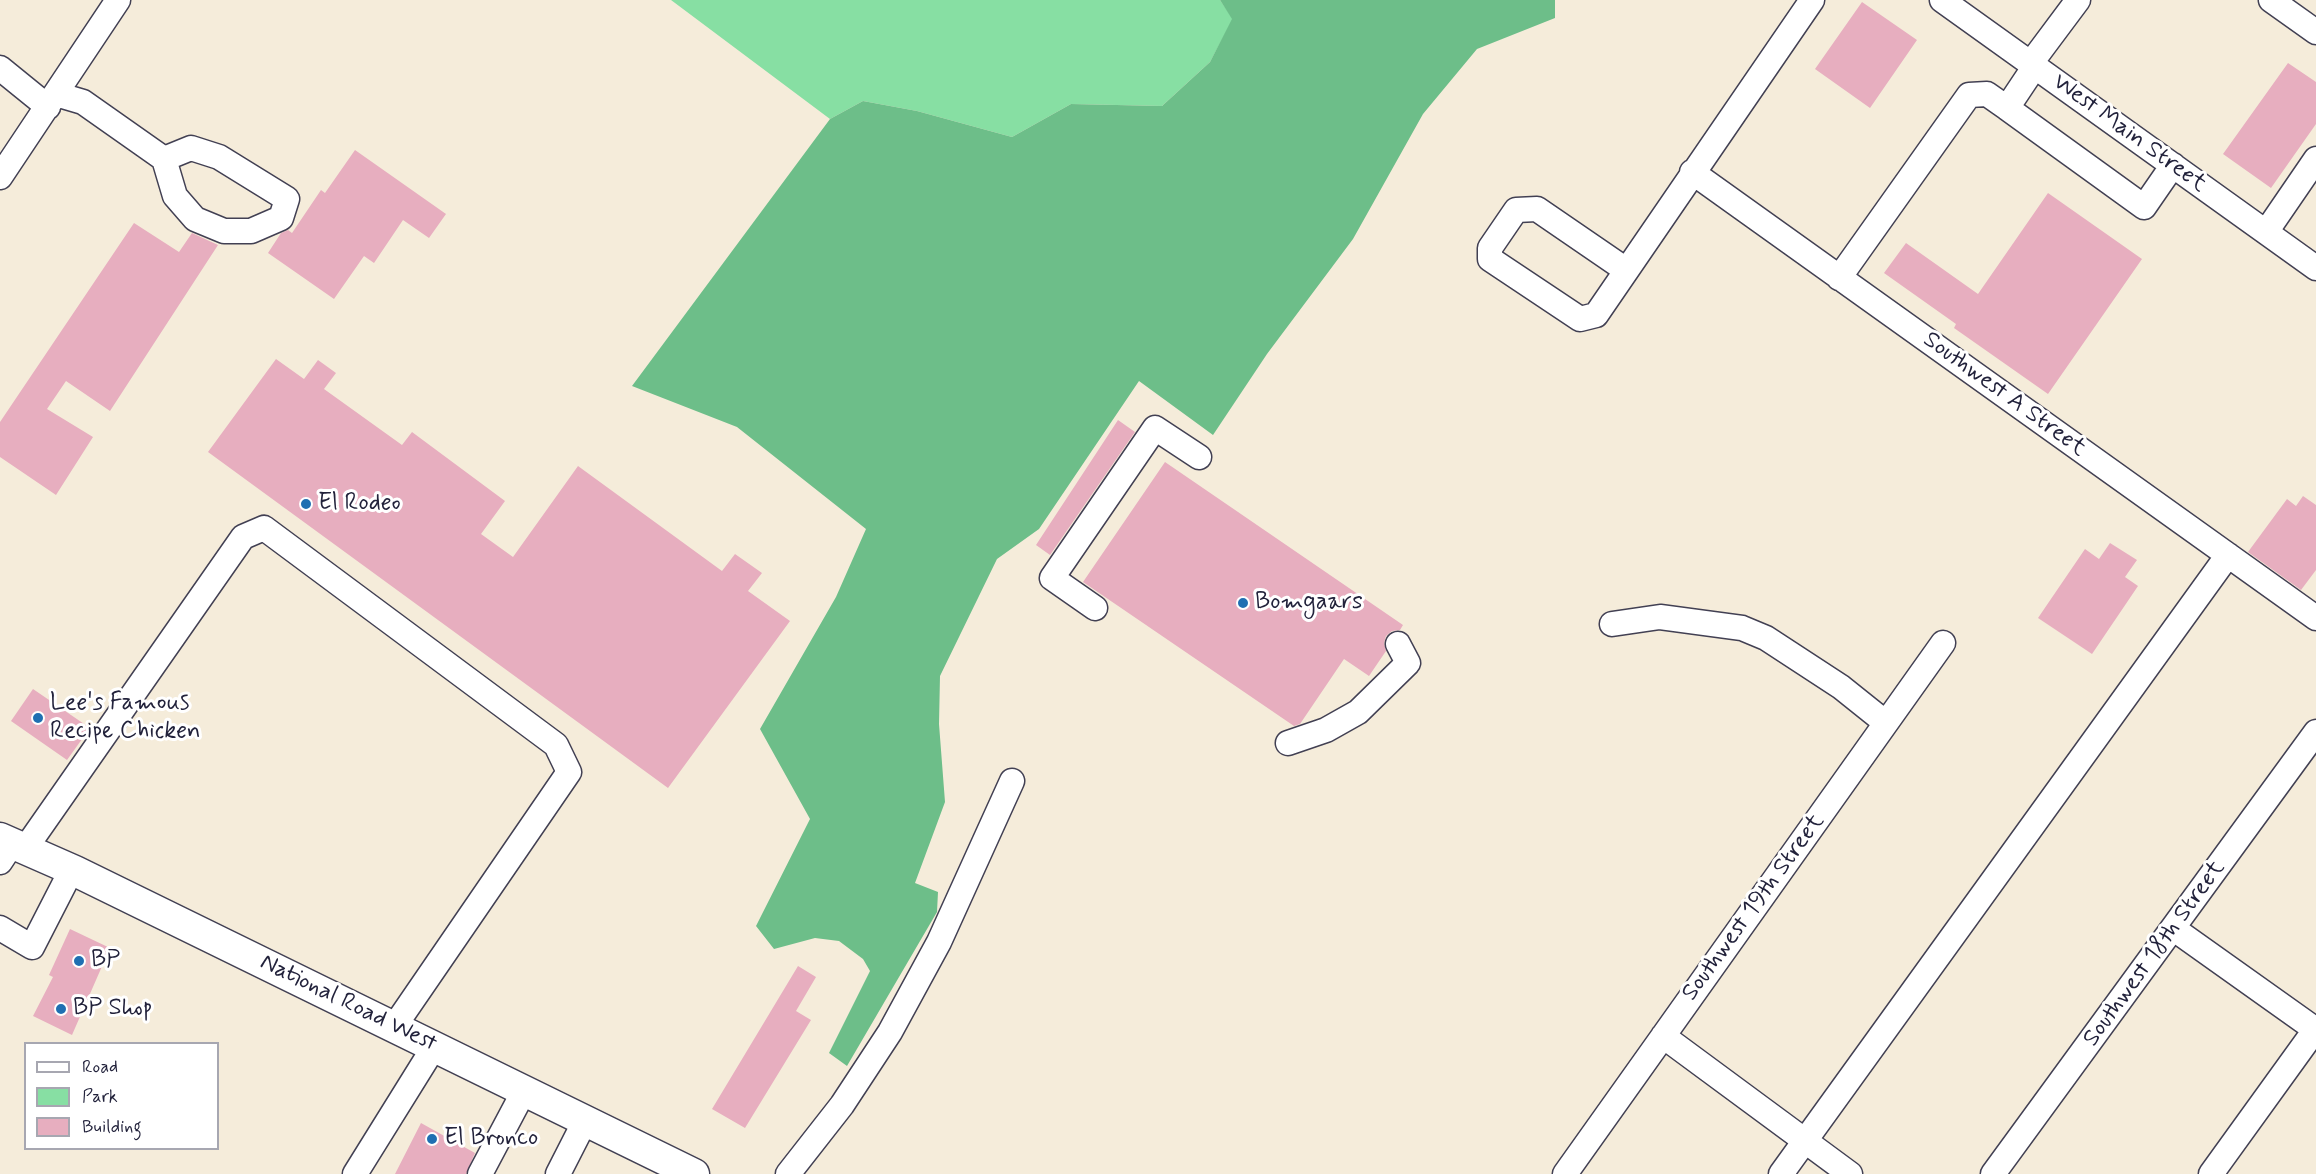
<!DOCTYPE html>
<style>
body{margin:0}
#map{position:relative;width:2316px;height:1174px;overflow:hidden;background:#f5ecda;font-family:Mynerve,sans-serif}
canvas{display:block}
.legend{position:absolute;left:24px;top:1042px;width:195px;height:108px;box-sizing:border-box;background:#fff;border:2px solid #a7a7b1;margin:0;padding:8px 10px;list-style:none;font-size:18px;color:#22223b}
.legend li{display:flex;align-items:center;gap:12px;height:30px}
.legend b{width:30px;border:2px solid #a7a7b1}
</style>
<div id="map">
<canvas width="2316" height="1174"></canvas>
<ul class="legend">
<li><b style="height:8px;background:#fff"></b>Road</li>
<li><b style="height:16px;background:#87dfa3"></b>Park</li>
<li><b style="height:16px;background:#e7aebf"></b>Building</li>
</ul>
</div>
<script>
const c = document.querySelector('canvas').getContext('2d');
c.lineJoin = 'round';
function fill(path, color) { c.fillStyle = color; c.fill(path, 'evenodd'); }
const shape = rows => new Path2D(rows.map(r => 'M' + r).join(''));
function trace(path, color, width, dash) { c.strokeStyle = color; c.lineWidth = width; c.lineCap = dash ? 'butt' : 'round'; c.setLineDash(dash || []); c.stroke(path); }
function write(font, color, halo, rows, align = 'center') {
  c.font = font + ' Mynerve,sans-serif'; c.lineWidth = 6; c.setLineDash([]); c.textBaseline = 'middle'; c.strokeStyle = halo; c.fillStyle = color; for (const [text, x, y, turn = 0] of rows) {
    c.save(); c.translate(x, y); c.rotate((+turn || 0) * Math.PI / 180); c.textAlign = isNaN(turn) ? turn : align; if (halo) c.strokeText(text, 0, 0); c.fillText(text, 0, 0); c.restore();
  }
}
fill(shape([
 [671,0,1220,0,1233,19,1210,62,1162,106,1071,104,1012,137,917,111,863,101,830,119]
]), '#87dfa3');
fill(shape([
 [1220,0,1555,0,1555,18,1477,49,1423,114,1353,239,1267,354,1213,435,1139,381,1039,529,997,559,940,676,939,724,945,802,915,883,938,892,937,912,847,1066,829,1053,870,971,863,959,839,941,815,938,774,949,756,926,810,819,760,729,836,597,866,529,737,427,632,386,830,119,863,101,917,111,1012,137,1071,104,1162,106,1210,62,1232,19]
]), '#6dbe89');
fill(shape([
 [1862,2,1917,40,1870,108,1815,69],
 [2288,63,2316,82,2316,124,2271,188,2223,154],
 [355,150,446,214,429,238,403,220,374,263,364,256,334,299,268,253,281,233,288,230,292,233,321,190,325,193],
 [2048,193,2142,259,2048,394,1954,328,1956,324,1884,273,1906,243,1978,294],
 [134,223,179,252,192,233,218,245,110,411,66,381,47,409,93,437,56,495,0,457,0,422],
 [276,359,304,379,318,360,336,373,324,389,402,445,412,432,505,501,481,534,513,557,578,466,722,571,735,554,762,573,748,591,790,621,668,788,208,452],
 [1118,420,1135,432,1050,555,1036,545],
 [1165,462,1403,625,1400,630,1392,631,1386,636,1384,643,1386,651,1369,676,1344,659,1300,724,1294,726,1083,582],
 [2303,496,2316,505,2316,570,2301,590,2248,552,2287,499,2296,506],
 [2110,543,2137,560,2125,577,2138,586,2092,654,2038,618,2085,549,2099,559],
 [33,689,90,728,67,760,11,721],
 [70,929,110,948,72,1035,33,1016,53,977,49,975],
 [798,966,816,977,796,1011,811,1020,745,1128,712,1109],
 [421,1123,475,1153,466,1174,395,1174]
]), '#e7aebf');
const minor = shape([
 [1942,0,2316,268],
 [2271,0,2316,32],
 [2031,63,2078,0],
 [2035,66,2007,108,2144,207,2173,165],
 [0,68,48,107],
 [56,94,83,102,164,159,191,148,219,157,287,199,281,218,251,231,224,231,195,219,175,196,164,159],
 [1692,172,2316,618],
 [0,177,118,0],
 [2266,232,2316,159],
 [1626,270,1537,209,1516,210,1490,248,1490,259,1580,319,1596,315,1812,0],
 [1839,278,1969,95,1987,94,2007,108],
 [1095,608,1052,578,1155,428,1199,457],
 [1612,624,1660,617,1742,628,1766,638,1841,687,1886,723],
 [1288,743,1326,730,1358,712,1408,663,1398,644],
 [25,849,243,537,264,528,556,745,569,772,394,1027],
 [0,862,12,844],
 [0,928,32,947,72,869],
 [2174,929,2316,1030],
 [1663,1036,1850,1174],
 [355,1174,434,1047],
 [480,1174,524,1091],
 [558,1174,585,1121],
 [788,1174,842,1105,890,1032,939,942,1012,781],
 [1565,1174,1943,643],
 [1781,1174,2228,555],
 [1993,1174,2316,732],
 [2211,1174,2315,1030]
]);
const major = shape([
 [0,838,75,871,694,1174]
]);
trace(minor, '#424053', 27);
trace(major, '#424053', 33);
trace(minor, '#fff', 24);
trace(major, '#fff', 30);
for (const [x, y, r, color] of [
 [306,504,6,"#1f6fb2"],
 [1243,603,6,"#1f6fb2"],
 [38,718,6,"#1f6fb2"],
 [79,961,6,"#1f6fb2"],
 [61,1009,6,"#1f6fb2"],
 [432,1139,6,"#1f6fb2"]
]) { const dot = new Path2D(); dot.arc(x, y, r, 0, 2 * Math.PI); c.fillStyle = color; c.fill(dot); trace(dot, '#fff', 2); }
write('24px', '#22223b', '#fff', [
 ["West Main Street",2129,134,36],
 ["Southwest A Street",2004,395,36],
 ["Southwest 19th Street",1754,908,-54],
 ["Southwest 18th Street",2155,954,-54],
 ["National Road West",348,1004,26]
]);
write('24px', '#22223b', '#fff', [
 ["El Rodeo",318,504],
 ["Bomgaars",1255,603],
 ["Lee's Famous",50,704],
 ["Recipe Chicken",50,732],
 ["BP",91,961],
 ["BP Shop",73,1009],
 ["El Bronco",444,1139]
], 'left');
</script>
